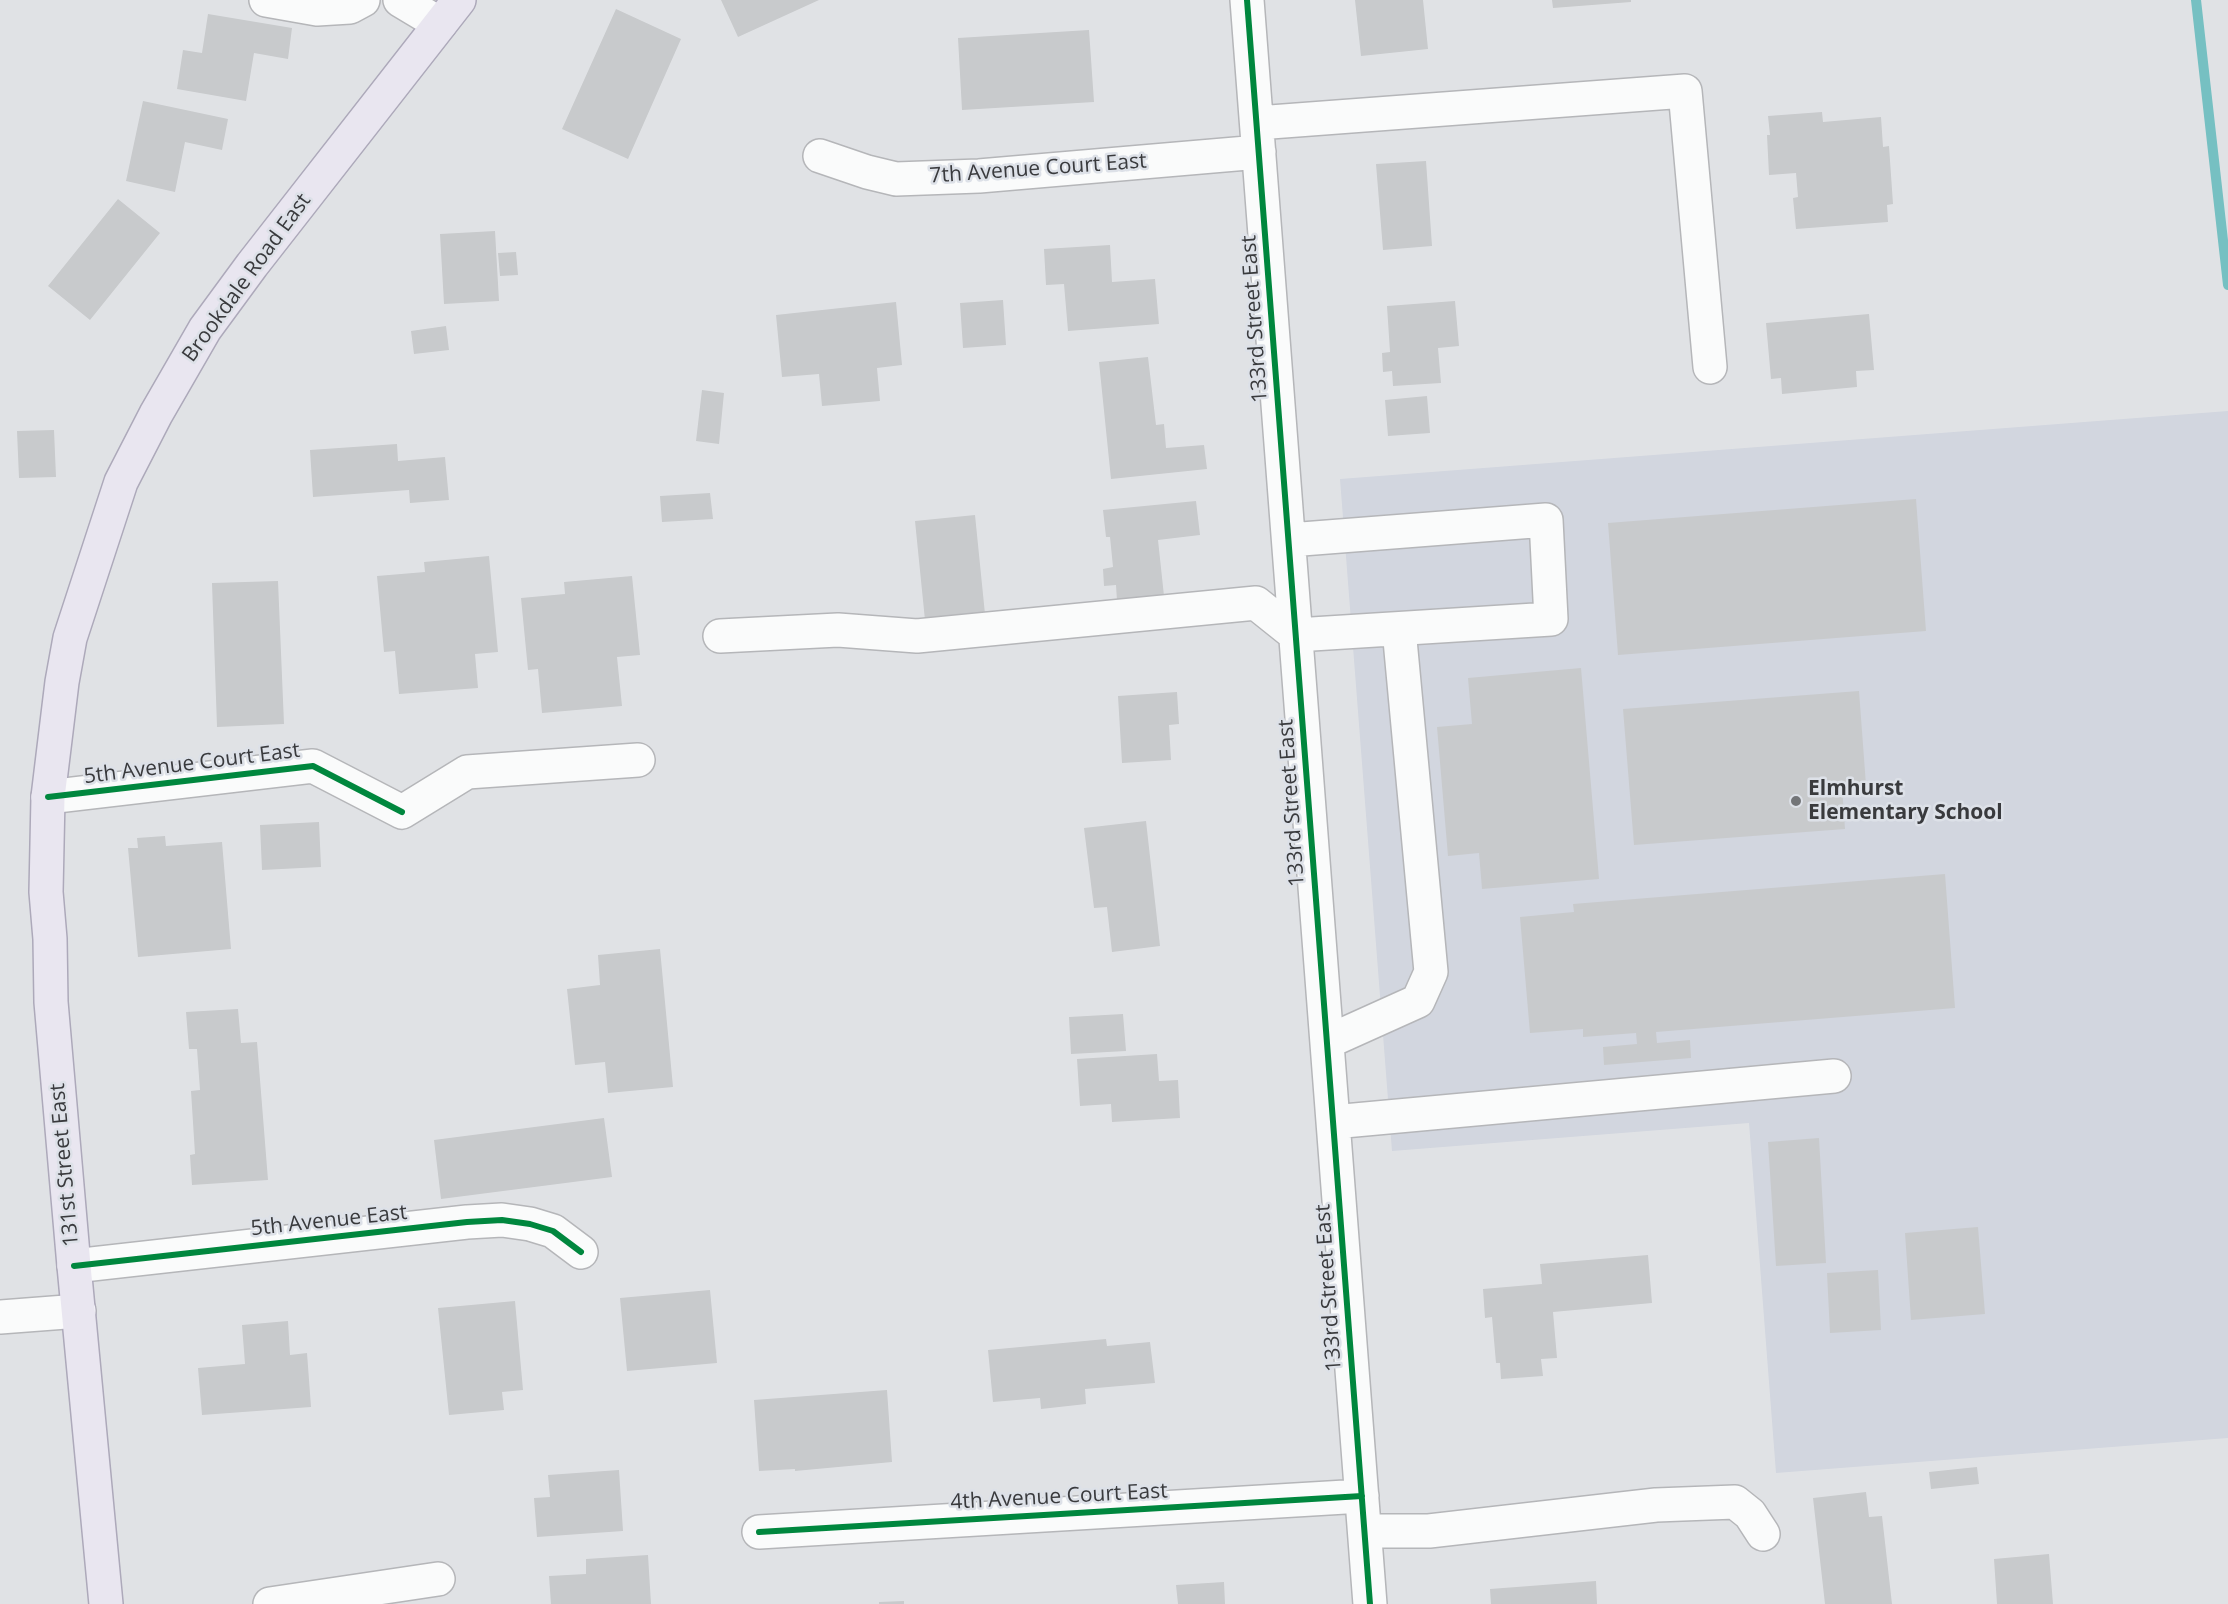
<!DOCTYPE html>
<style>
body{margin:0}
canvas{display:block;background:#e0e2e5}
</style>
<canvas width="2228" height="1604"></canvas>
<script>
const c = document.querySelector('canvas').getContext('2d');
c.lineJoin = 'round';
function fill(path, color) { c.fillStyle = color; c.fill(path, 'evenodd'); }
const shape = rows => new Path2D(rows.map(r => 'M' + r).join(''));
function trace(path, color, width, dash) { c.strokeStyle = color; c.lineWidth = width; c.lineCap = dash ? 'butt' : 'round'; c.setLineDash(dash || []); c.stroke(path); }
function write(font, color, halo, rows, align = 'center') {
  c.font = font + ' "Open Sans",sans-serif'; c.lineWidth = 5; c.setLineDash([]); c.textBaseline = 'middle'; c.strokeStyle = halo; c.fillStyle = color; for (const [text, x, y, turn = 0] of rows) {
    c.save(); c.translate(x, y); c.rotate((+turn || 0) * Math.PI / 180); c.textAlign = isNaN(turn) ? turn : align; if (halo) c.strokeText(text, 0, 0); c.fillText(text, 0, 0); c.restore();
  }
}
fill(shape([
 [2228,411,2228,1438,1776,1473,1749,1123,1392,1151,1340,479]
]), '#d2d6df');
trace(shape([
 [2196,0,2228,285]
]), '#76c0c2', 10);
fill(shape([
 [721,0,819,0,738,37],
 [1355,0,1423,0,1428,49,1361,56],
 [1552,0,1631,0,1631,2,1553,8],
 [616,9,681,39,628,159,562,129],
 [208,14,292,28,288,59,254,53,246,101,177,89,183,50,202,53],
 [1089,30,1094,102,962,110,958,38],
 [143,101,228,119,222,150,185,142,175,192,126,181],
 [1822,112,1823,122,1881,117,1883,147,1889,146,1893,204,1887,205,1888,222,1796,229,1793,198,1798,197,1796,173,1769,175,1767,135,1770,135,1768,116],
 [1426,161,1432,246,1383,250,1376,164],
 [118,199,160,233,90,320,48,286],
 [495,231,499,301,444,304,440,234],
 [1110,245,1112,282,1155,279,1159,324,1068,331,1064,284,1046,285,1044,249],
 [516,252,518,275,500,276,498,253],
 [1003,300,1006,345,963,348,960,303],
 [1455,301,1459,346,1438,348,1441,383,1393,386,1392,371,1383,372,1382,353,1390,352,1387,306],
 [896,302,902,365,877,368,880,401,822,406,819,374,782,377,776,315],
 [1869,314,1874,370,1856,371,1857,387,1782,394,1781,378,1771,379,1766,323],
 [446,326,449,350,414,354,411,331],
 [1148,357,1156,425,1164,424,1166,448,1204,445,1207,469,1111,479,1099,362],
 [702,390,724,393,719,444,696,441],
 [1427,396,1430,433,1388,436,1385,400],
 [54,430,56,477,19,478,17,431],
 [397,444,398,461,445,457,449,500,410,503,409,490,313,497,310,450],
 [710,493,713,519,662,522,660,496],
 [1916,499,1926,631,1618,655,1608,523],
 [1196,501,1200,535,1158,540,1164,596,1117,601,1116,585,1104,586,1103,569,1113,567,1110,537,1106,537,1103,510],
 [975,515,986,624,926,630,915,521],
 [489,556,498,652,475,654,478,688,399,694,395,651,384,652,377,576,425,572,424,562],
 [632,576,640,655,617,657,622,706,542,713,538,669,528,670,521,598,565,594,564,582],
 [278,581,284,724,217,727,212,583],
 [1581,668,1599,879,1482,889,1479,853,1448,856,1437,727,1472,724,1468,678],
 [1859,691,1866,785,1842,787,1845,829,1634,845,1623,709],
 [1177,692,1179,724,1169,725,1171,760,1122,763,1118,696],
 [1146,821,1160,946,1112,952,1107,907,1094,908,1084,828],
 [319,822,321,867,262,870,260,825],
 [165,836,166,846,222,842,231,949,138,957,128,848,138,848,137,838],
 [1945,874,1955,1008,1656,1032,1657,1043,1690,1040,1691,1058,1604,1065,1603,1047,1637,1044,1636,1033,1583,1037,1583,1029,1530,1033,1520,917,1574,912,1573,904],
 [660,949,673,1087,608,1093,605,1062,575,1065,567,989,600,985,598,955],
 [238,1009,241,1043,257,1042,268,1180,192,1185,190,1155,195,1154,191,1091,200,1090,197,1049,189,1049,186,1012],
 [1123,1014,1126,1051,1071,1054,1069,1017],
 [1157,1054,1159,1081,1178,1080,1180,1118,1112,1122,1111,1104,1080,1106,1077,1059],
 [604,1118,612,1177,441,1199,434,1140],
 [1819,1138,1826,1263,1776,1266,1768,1142],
 [1978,1227,1985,1314,1911,1320,1905,1233],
 [1648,1255,1652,1303,1553,1312,1557,1358,1541,1359,1543,1376,1501,1379,1500,1363,1496,1363,1492,1317,1485,1318,1483,1289,1542,1284,1540,1264],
 [1878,1270,1881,1330,1830,1333,1827,1273],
 [710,1290,717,1363,627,1371,620,1298],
 [515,1301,523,1390,502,1392,504,1410,449,1415,438,1308],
 [288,1321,290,1355,307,1353,311,1407,202,1415,198,1368,245,1364,242,1325],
 [1106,1339,1107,1346,1150,1342,1155,1383,1085,1389,1086,1404,1041,1409,1040,1398,993,1402,988,1350],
 [887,1390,892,1462,795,1471,795,1469,759,1471,754,1400],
 [1977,1467,1979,1484,1931,1489,1929,1472],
 [619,1470,623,1531,537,1537,534,1498,550,1497,548,1475],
 [1866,1492,1869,1517,1882,1516,1892,1604,1825,1604,1813,1498],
 [2049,1554,2053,1604,1997,1604,1994,1559],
 [648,1555,651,1604,551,1604,549,1576,586,1574,586,1559],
 [1596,1581,1597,1604,1491,1604,1490,1589],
 [1224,1582,1225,1604,1178,1604,1176,1585],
 [904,1601,904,1604,879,1604,879,1602]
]), '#c8cacc');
const minor = shape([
 [266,0,317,9,350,7,363,0],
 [400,0,440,24],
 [1247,0,1370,1604],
 [1257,123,1685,91,1710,367],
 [820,156,867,172,896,179,979,176,1259,152],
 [720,636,838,630,917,636,1256,603,1296,635,1551,619,1546,520,1289,540],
 [48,797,313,766,402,812,467,772,638,760],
 [1327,1042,1418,1001,1431,972,1399,629],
 [1333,1122,1834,1076],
 [74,1266,467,1222,502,1220,530,1224,553,1231,581,1252],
 [0,1317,79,1311],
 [1365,1531,1429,1531,1656,1505,1735,1502,1750,1514,1763,1534],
 [759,1532,1362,1496],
 [270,1604,438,1579]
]);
const major = shape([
 [106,1604,74,1266,51,1002,50,939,46,892,48,797,62,682,70,638,121,482,156,414,205,329,252,265,459,0]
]);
trace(minor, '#b5b6b9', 36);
trace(major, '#ada9ba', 36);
trace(minor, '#fafbfb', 33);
trace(major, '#e9e6f0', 33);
trace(shape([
 [1247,0,1370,1604],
 [48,797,313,766,402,812],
 [74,1266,467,1222,502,1220,530,1224,553,1231,581,1252],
 [759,1532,1362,1496]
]), '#00873e', 6);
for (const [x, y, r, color] of [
 [1796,801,6,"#737578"]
]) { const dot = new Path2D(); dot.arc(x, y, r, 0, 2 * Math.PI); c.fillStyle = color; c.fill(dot); trace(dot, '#dde1e8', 2); }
write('21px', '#393a3d', '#dde1e8', [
 ["7th Avenue Court East",1038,169,-4],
 ["Brookdale Road East",247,278,-54],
 ["133rd Street East",1255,319,-94],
 ["5th Avenue Court East",192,764,-7],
 ["133rd Street East",1292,803,-94],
 ["131st Street East",65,1165,-95],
 ["5th Avenue East",329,1221,-6],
 ["133rd Street East",1329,1288,-94],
 ["4th Avenue Court East",1059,1497,-3]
]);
write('bold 21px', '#393a3d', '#dde1e8', [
 ["Elmhurst",1808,789],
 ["Elementary School",1808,813]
], 'left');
</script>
